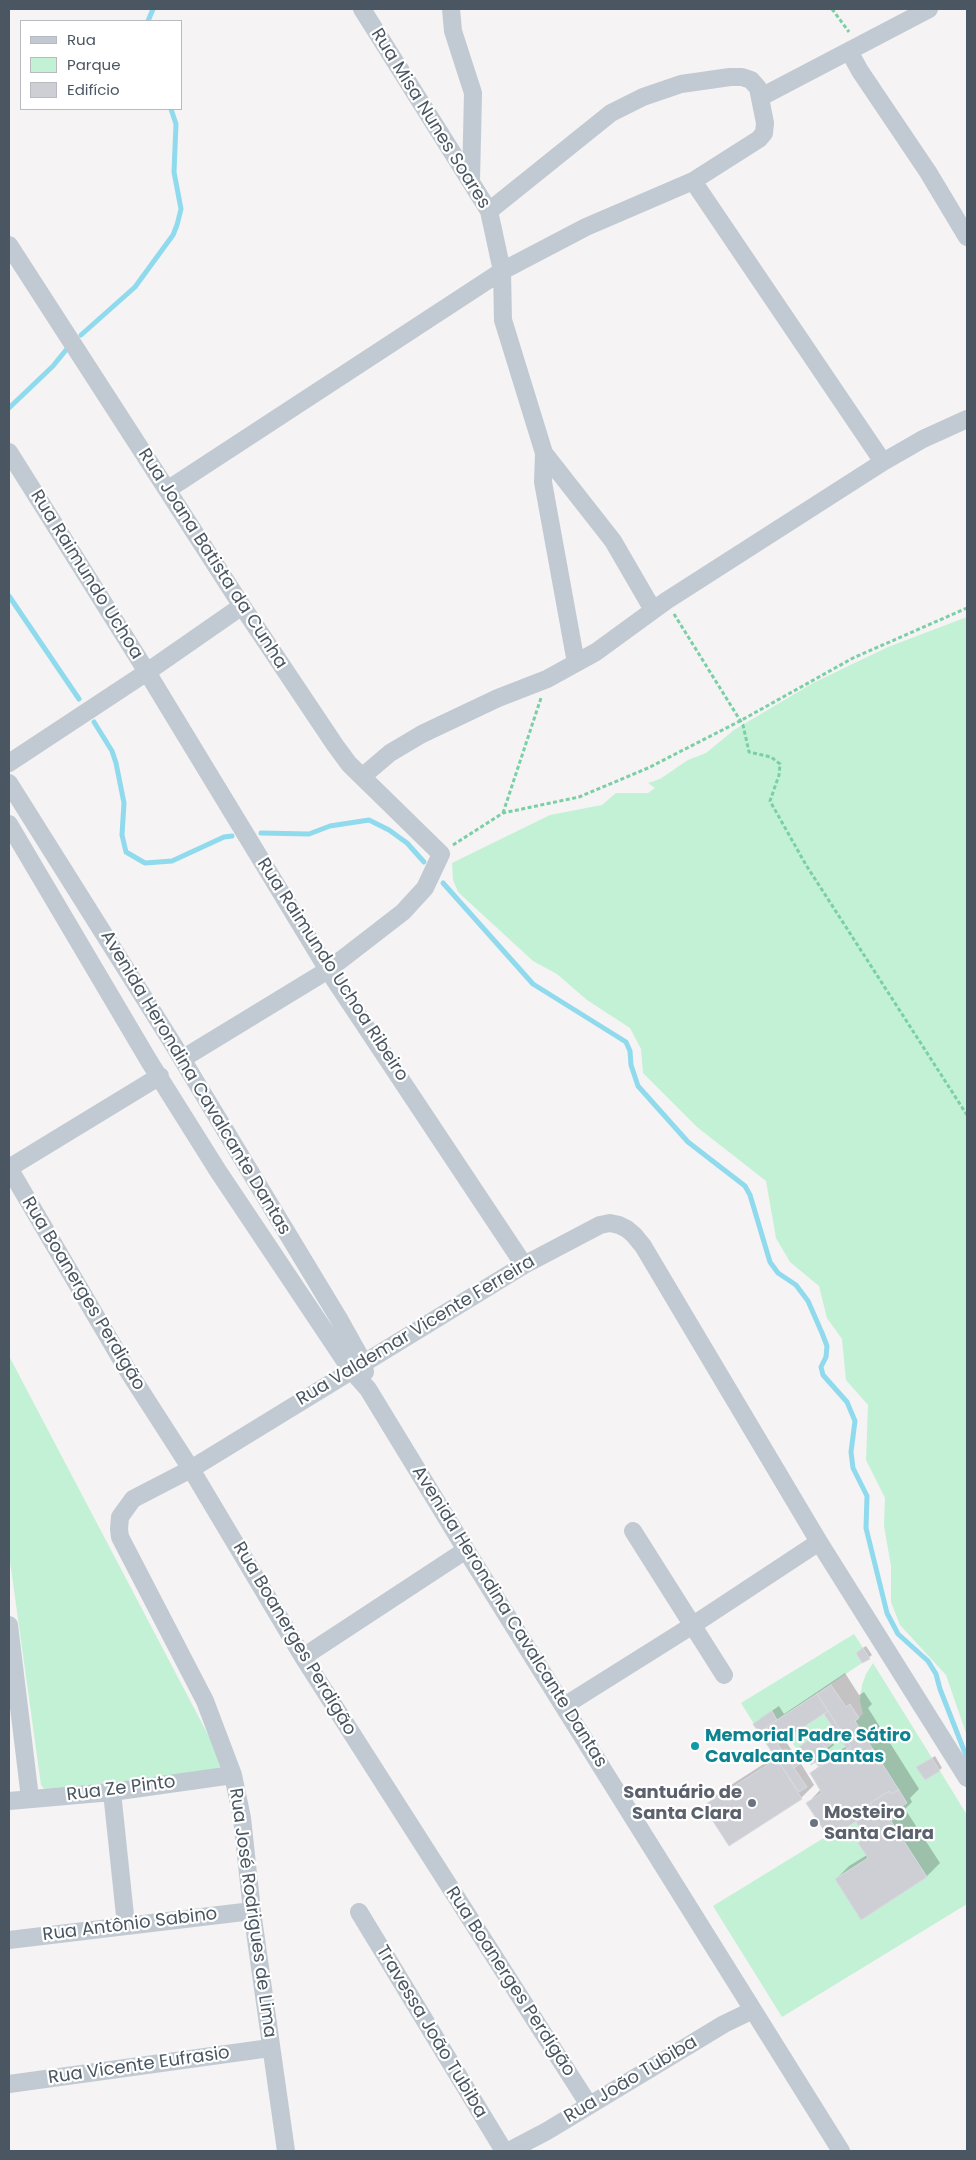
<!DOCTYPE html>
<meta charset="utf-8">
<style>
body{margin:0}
#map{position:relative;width:976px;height:2160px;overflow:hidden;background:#f5f3f3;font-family:Poppins,sans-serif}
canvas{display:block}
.frame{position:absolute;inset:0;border:10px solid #4a5661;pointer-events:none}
.legend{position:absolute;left:20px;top:20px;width:162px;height:90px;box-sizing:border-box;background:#fff;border:1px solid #b7bbc0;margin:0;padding:6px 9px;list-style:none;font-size:15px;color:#4a5661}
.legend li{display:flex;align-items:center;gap:10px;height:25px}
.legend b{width:25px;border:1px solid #b7bbc0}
</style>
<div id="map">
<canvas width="976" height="2160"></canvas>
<div class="frame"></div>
<ul class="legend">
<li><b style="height:6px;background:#c1cad2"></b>Rua</li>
<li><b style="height:14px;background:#c3f1d5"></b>Parque</li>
<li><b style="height:14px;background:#cdcfd5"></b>Edifício</li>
</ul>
</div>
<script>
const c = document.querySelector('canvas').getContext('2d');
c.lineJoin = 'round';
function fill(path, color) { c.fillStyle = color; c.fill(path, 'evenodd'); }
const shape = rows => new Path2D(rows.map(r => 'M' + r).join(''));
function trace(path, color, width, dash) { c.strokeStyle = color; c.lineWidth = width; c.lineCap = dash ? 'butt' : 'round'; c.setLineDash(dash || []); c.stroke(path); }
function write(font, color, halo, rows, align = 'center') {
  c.font = font + ' Poppins,sans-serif'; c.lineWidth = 4.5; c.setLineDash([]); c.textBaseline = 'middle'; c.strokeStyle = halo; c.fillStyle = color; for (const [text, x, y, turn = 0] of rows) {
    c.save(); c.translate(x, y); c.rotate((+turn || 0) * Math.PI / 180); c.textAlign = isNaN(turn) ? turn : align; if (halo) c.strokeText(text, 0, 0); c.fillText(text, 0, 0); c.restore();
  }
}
fill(shape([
 [967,617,967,1736,946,1675,900,1625,891,1602,891,1566,884,1526,885,1498,866,1460,868,1405,846,1380,842,1339,827,1318,819,1286,790,1262,776,1238,766,1181,697,1127,643,1073,641,1049,630,1028,587,1000,557,974,533,961,458,892,453,880,452,863,550,815,602,805,616,793,648,793,655,788,648,783,660,779,688,760,706,753,734,730,813,683,888,647],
 [9,1356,224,1765,221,1771,46,1791,41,1785,9,1554],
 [854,1634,863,1648,856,1653,862,1663,777,1720,772,1712,754,1724,741,1703],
 [873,1663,932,1758,917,1767,925,1780,940,1771,967,1815,967,1904,782,2017,713,1906,827,1836,829,1838,856,1822,866,1838,858,1843,868,1858,835,1879,861,1919,927,1877,891,1821,900,1815,896,1810,907,1803,855,1721,863,1714,860,1701,862,1685,866,1674],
 [824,1714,835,1731,821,1741,816,1735,799,1747,803,1753,800,1755,789,1737],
 [840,1738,847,1749,825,1763,821,1758,826,1748]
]), '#c3f1d5');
fill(shape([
 [866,1646,872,1655,863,1662,860,1650],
 [845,1673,859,1695,864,1692,872,1704,868,1708,919,1789,910,1798,912,1802,905,1809,940,1863,927,1876,861,1918,836,1879,849,1866,867,1855,860,1843,866,1836,856,1820,808,1803,820,1790,811,1773,819,1766,815,1760,806,1757,800,1762,814,1785,801,1798,704,1807,717,1794,776,1756,755,1724,761,1718,779,1706,784,1714],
 [824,1712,837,1731,828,1737,823,1730,807,1741,800,1747,804,1753,797,1758,784,1739],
 [841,1737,847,1746,827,1759,823,1754,834,1745,832,1742],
 [935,1756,942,1768,939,1770,918,1767]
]), '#0003');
trace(shape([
 [148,21,153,9],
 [81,335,135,287,173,235,177,225,181,209,174,172,176,124,171,109],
 [9,408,53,366,66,350],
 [9,596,79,699],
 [94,722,112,751,116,763,124,803,122,835,126,852,145,863,172,861,224,837,232,836],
 [261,833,309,834,330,826,369,820,389,830,407,843,424,862],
 [443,883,533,984,626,1042,630,1051,631,1065,638,1086,688,1142,745,1186,750,1195,770,1262,778,1273,796,1285,808,1301,822,1333,827,1346,826,1357,821,1367,823,1375,847,1402,855,1421,851,1452,853,1468,867,1496,866,1528,887,1613,898,1634,928,1661,936,1674,940,1689,967,1758]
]), '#90daee', 5);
const building = shape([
 [863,1648,870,1659,862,1663,856,1653,863,1648],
 [831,1685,846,1707,850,1704,859,1718,855,1721,899,1790,891,1794,889,1791,870,1803,875,1810,829,1838,806,1803,822,1793,810,1773,851,1747,817,1694,831,1685],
 [817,1694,828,1711,778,1744,766,1727,817,1694],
 [772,1711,777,1720,766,1727,807,1787,799,1792,753,1724,772,1711],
 [828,1711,851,1747,847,1749,824,1714,828,1711],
 [835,1731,840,1738,826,1748,821,1741,835,1731],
 [816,1735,829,1752,811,1765,799,1747,816,1735],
 [803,1753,807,1759,794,1768,790,1762,803,1753],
 [821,1758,825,1763,819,1767,815,1762,821,1758],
 [932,1758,940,1771,925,1780,916,1767,932,1758],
 [777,1759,802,1799,729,1846,703,1806,777,1759],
 [899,1790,907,1803,896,1810,900,1815,891,1821,927,1877,861,1920,835,1879,868,1858,858,1843,866,1838,856,1822,875,1810,870,1803,889,1791,891,1794,899,1790]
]);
fill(building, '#cdcfd5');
trace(building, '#d7d9de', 1);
trace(shape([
 [832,9,849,32],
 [674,614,743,725,749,752,771,757,780,764,779,775,770,801,806,865,967,1115],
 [503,813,541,698],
 [453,845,503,813,579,797,648,768,740,721,853,658,967,608]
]), '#7ad0a6', 3, [4, 2.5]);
trace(shape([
 [362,9,489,211,502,271,503,320,544,453,613,541,653,610],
 [451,9,453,31,473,93,471,181],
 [849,51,860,71,928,172,967,237],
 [761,97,929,9],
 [693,181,883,462],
 [9,245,242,606,335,745,349,764,441,854,425,888,403,912,328,970,182,1059],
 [9,452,147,672,328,970,524,1265],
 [544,453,543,482,576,663],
 [167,490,502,271,586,227,693,181,759,139,764,133,765,123,758,88,751,80,742,77,730,77,681,84,643,97,611,113,489,211],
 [9,763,147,672,242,606],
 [363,776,390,753,422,734,498,698,547,679,596,652,666,601,883,462,923,439,967,419],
 [9,783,173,1044,339,1319,363,1362,365,1372],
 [9,824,149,1061,218,1171,351,1370,368,1389,466,1550,841,2151],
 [9,1168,128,1371,191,1469,303,1657,589,2105],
 [9,1168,160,1076],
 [633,1531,724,1675],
 [9,1625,30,1798],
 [303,1657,466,1550],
 [564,1706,693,1625,819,1542],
 [112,1792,126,1925],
 [9,1801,112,1792,233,1775],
 [359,1912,504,2151],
 [9,1940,252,1911],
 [9,2084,270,2048],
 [286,2151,252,1911,242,1818,233,1775,205,1701,120,1537,119,1529,120,1517,133,1499,191,1469,524,1265,600,1225,610,1223,619,1225,627,1229,634,1235,643,1246,819,1542,967,1778],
 [509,2151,547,2131,724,2024,753,2010]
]), '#c1cad2', 18);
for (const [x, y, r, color] of [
 [695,1746,5,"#0f9aa8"],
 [752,1803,5,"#6b7280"],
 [814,1823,5,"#6b7280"]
]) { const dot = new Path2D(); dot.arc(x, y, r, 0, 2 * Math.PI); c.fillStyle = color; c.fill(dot); trace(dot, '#fff', 2); }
write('18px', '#4a5661', '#fff', [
 ["Rua Misa Nunes Soares",430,119,58],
 ["Rua Joana Batista da Cunha",212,559,57],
 ["Rua Raimundo Uchoa",86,575,58],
 ["Rua Raimundo Uchoa Ribeiro",332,970,57],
 ["Avenida Herondina Cavalcante Dantas",195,1083,59],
 ["Rua Boanerges Perdigão",83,1294,59],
 ["Rua Valdemar Vicente Ferreira",416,1331,-31],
 ["Avenida Herondina Cavalcante Dantas",509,1617,58],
 ["Rua Boanerges Perdigão",294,1639,59],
 ["Rua Ze Pinto",121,1789,-7],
 ["Rua José Rodrigues de Lima",252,1913,82],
 ["Rua Antônio Sabino",130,1925,-7],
 ["Rua Boanerges Perdigão",510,1982,57],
 ["Travessa João Tubiba",431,2032,59],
 ["Rua Vicente Eufrasio",139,2066,-8],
 ["Rua João Tubiba",631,2080,-31]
]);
write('bold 18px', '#0d838f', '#fff', [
 ["Memorial Padre Sátiro",705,1736],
 ["Cavalcante Dantas",705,1757]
], 'left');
write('bold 18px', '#5b616d', '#fff', [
 ["Santuário de",742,1793],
 ["Santa Clara",742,1814],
 ["Mosteiro",824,1813,"left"],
 ["Santa Clara",824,1834,"left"]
], 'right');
</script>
